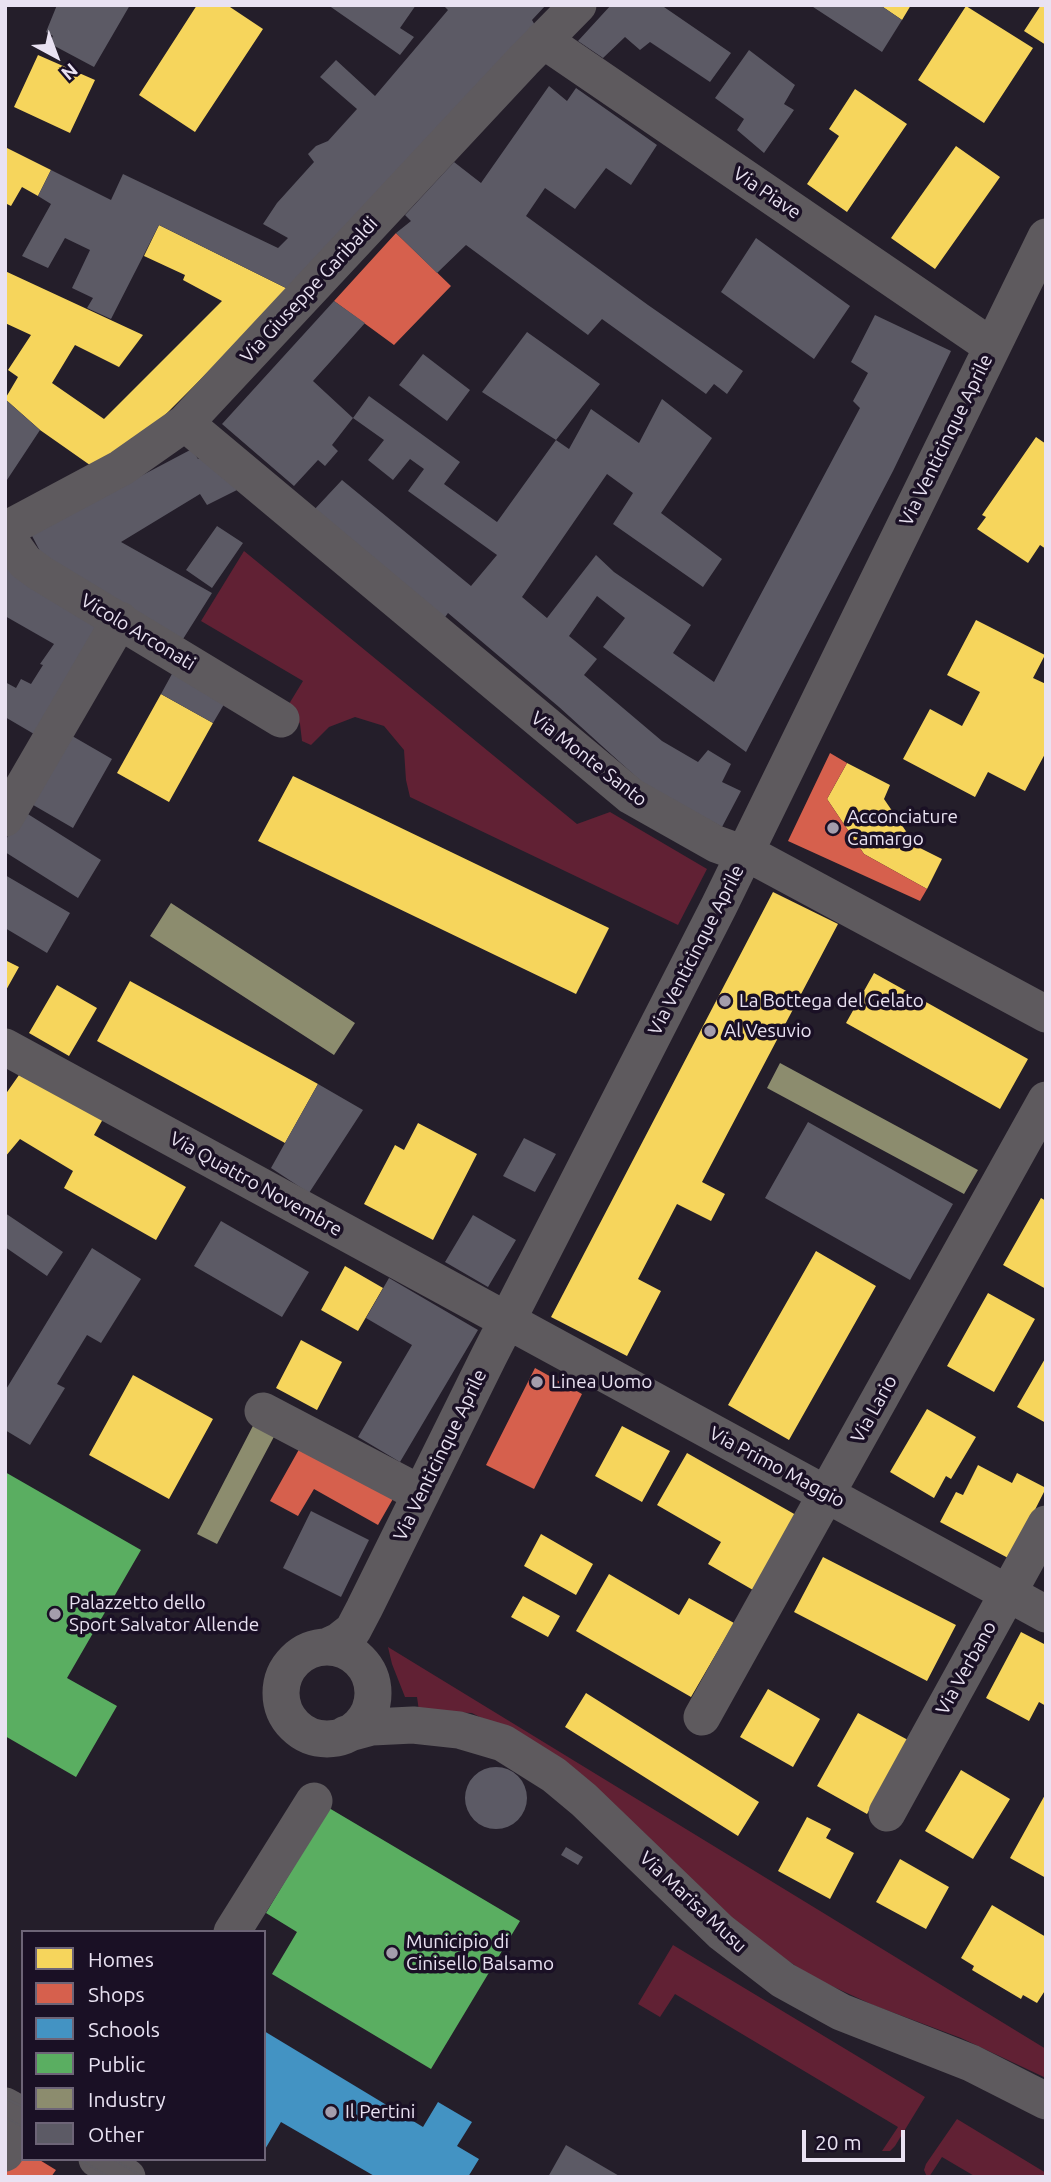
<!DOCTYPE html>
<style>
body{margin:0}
#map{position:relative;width:1051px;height:2182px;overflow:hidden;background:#241e2a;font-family:Ubuntu,sans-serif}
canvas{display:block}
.frame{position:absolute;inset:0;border:7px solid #e9e2f2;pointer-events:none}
.legend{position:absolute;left:21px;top:1930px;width:245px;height:231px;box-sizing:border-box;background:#1a1025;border:2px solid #6d6477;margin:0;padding:9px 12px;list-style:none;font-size:21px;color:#e9e2f2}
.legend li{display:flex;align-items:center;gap:14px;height:35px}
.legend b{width:35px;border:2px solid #6d6477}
.north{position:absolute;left:21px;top:21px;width:70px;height:70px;-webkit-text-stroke:5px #1a1025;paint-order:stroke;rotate:139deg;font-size:19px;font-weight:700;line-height:28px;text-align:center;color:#e9e2f2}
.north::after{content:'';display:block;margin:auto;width:24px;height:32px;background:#e9e2f2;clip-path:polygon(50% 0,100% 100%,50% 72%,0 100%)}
.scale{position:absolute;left:802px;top:2130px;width:103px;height:32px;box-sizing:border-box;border:4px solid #e9e2f2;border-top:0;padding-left:9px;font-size:21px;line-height:24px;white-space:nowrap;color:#e9e2f2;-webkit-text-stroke:5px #1a1025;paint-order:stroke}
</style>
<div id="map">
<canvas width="1051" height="2182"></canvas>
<div class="frame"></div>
<ul class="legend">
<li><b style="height:19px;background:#f6d55c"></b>Homes</li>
<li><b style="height:19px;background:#d6604d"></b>Shops</li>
<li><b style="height:19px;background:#4393c3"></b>Schools</li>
<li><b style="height:19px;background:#5aae61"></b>Public</li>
<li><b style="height:19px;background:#8c8c6e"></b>Industry</li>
<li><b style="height:19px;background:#5c5a65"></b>Other</li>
</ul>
<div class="north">N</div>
<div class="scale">20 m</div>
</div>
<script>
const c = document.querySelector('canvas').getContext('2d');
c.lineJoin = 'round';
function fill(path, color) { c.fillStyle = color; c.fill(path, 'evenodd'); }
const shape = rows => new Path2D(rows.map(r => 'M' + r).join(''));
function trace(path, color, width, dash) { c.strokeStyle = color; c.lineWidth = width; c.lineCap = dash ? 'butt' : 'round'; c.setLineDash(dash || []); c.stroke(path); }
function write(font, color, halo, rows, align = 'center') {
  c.font = font + ' Ubuntu,sans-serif'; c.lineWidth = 7; c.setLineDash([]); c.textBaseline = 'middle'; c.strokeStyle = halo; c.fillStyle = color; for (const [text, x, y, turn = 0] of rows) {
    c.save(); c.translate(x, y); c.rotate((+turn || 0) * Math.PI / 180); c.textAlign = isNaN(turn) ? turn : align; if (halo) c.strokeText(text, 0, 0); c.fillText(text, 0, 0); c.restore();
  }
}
fill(shape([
 [244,551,577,824,610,812,707,869,678,925,410,797,406,780,404,750,384,726,355,717,329,727,311,745,302,741,300,724,289,704,303,681,201,621],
 [388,1647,1046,2049,1046,2078,961,2038,873,2005,812,1977,750,1935,530,1743,472,1713,419,1711,417,1697,405,1697,392,1664],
 [673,1945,925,2097,895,2146,890,2151,882,2151,898,2127,675,1994,660,2017,638,2004],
 [957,2119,1046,2173,1046,2177,976,2177,942,2157,929,2177,927,2177,924,2170,926,2164]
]), '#612134');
fill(shape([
 [197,5,227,5,263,29,195,132,139,95],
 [880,5,911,5,902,20],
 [1041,5,1046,5,1046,45,1024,31],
 [966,6,1033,48,984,123,918,80],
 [38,55,95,80,70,133,14,107],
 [855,89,907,124,847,212,807,184,839,136,829,129],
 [956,146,1000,177,935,269,891,238],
 [5,147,51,170,38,196,22,187,11,206,5,203],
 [159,225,290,290,131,449,97,470,40,430,5,399,18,377,8,370,31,335,5,323,5,271,143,335,119,367,75,345,52,383,104,419,222,301,183,280,185,275,144,256],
 [1036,437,1046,444,1046,549,1040,545,1028,563,977,529,986,517,982,515],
 [976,620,1045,655,1033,678,1046,684,1046,752,1025,791,988,772,975,797,903,759,930,709,962,726,980,692,947,675],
 [161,694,213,723,169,802,117,773],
 [847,763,890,785,884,799,916,846,942,859,927,889,864,854,827,799],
 [293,776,609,928,576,994,258,841],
 [773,892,838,924,702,1182,725,1194,711,1221,677,1204,638,1279,661,1291,627,1356,551,1317],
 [5,960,19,967,5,992],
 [874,973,1028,1059,1000,1109,846,1023],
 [130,981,318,1084,285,1143,97,1041],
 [57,985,97,1008,69,1056,29,1033],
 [19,1075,103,1119,94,1135,186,1187,156,1240,64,1188,73,1171,20,1139,5,1157,5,1095],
 [418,1123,477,1154,433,1240,364,1204,395,1145,404,1150],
 [1041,1198,1046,1201,1046,1289,1003,1265],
 [816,1251,876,1286,789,1440,728,1405],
 [345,1266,383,1288,358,1331,321,1310],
 [988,1293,1035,1319,994,1392,947,1366],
 [301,1340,342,1362,317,1410,276,1388],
 [1046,1357,1046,1423,1017,1407],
 [133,1375,213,1419,169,1499,89,1455],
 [927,1409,976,1437,951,1479,946,1476,934,1498,890,1472],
 [622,1426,670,1451,642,1502,595,1476],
 [687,1453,796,1515,753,1590,708,1564,721,1542,657,1505],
 [978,1465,1012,1483,1017,1473,1046,1488,1010,1559,940,1522,956,1492,963,1495],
 [541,1534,593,1564,576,1595,524,1566],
 [823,1557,956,1625,927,1681,794,1612],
 [609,1574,679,1615,689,1598,734,1623,691,1697,576,1631],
 [523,1596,560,1616,548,1637,511,1617],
 [1021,1632,1046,1645,1046,1706,1039,1702,1029,1721,986,1698],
 [768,1689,820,1719,793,1767,740,1737],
 [586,1693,759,1802,738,1836,565,1727],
 [858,1713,908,1740,867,1814,817,1786],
 [961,1770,1010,1799,973,1859,925,1831],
 [1046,1793,1046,1878,1010,1858],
 [807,1817,831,1829,826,1838,854,1853,830,1899,778,1871],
 [900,1859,949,1887,926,1929,876,1902],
 [992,1905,1046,1937,1046,1989,1037,2003,1023,1995,1021,1999,972,1970,974,1966,961,1958]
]), '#f6d55c');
fill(shape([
 [396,233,451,286,394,345,334,301],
 [830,753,847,763,827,799,864,854,927,889,920,901,788,841],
 [535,1368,582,1394,534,1489,486,1465],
 [302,1444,394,1497,378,1525,314,1489,298,1516,270,1501],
 [23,2151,23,2159,38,2159,56,2170,51,2177,5,2177,5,2165]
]), '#d6604d');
fill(shape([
 [264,2031,423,2127,438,2102,472,2122,457,2146,479,2159,468,2177,376,2177,281,2122,264,2151]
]), '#4393c3');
fill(shape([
 [5,1472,141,1550,67,1678,117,1706,76,1777,5,1736],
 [329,1808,520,1921,431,2069,272,1974,297,1932,266,1913]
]), '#5aae61');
fill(shape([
 [171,903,355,1023,334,1055,150,936],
 [780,1063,978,1170,964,1194,767,1088],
 [256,1420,277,1431,217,1544,197,1534]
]), '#8c8c6e');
fill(shape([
 [57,5,130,5,94,67,49,43,53,36,46,32],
 [328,5,416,5,400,28,414,37,400,55],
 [443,5,546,5,532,20,536,27,290,290,159,225,111,319,87,308,93,298,72,288,90,250,65,238,48,268,22,256,51,204,38,196,51,170,111,200,123,174,278,248,288,238,263,224,277,203,314,162,308,154,316,146,328,141,357,109,320,77,336,60,375,96,448,10],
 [611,5,666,5,664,7,731,53,710,82,650,42,640,50,625,37,603,58,578,41],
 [810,5,880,5,902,20,882,52],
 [749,50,795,85,784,104,794,110,764,153,737,130,744,119,715,98],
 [549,86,567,101,576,88,657,145,631,185,606,168,575,209,545,188,526,216,648,305,743,371,727,394,714,384,706,394,602,319,588,335,466,245,437,273,396,233,411,221,405,215,454,162,481,183],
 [756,238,850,306,814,359,721,292],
 [334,301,365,323,313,381,353,418,332,445,338,451,325,466,318,460,294,486,222,424],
 [875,315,951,351,893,471,746,752,603,647,625,618,597,596,569,636,597,659,584,675,662,741,698,762,708,750,731,764,722,782,741,791,722,827,644,784,559,707,448,613,443,620,313,511,342,480,471,586,497,555,408,491,424,469,410,459,393,480,368,460,384,440,353,418,369,396,460,462,444,484,497,522,556,440,569,449,591,409,639,443,662,399,712,438,661,513,722,559,703,587,613,524,633,493,607,474,522,597,547,618,596,555,614,572,691,625,673,653,714,682,860,408,853,401,868,373,851,362],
 [527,332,600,384,556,440,482,392],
 [423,354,470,390,447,421,399,385],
 [5,399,40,430,5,483],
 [192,449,198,459,208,454,237,490,207,505,200,494,121,542,212,593,178,647,50,570,31,534],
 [217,526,243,543,212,588,186,570],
 [5,562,111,621,34,734,5,717,5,682,16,688,21,679,31,684,43,665,40,664,54,644,5,616],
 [173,672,226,701,213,723,161,694],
 [67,733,112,759,73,828,28,802],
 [23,811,101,860,78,898,5,852,5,841],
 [5,875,70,913,47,953,5,928],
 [318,1084,363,1110,309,1193,271,1168],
 [808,1122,953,1204,910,1280,765,1198],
 [524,1138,556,1154,535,1192,503,1176],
 [5,1213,63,1252,47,1276,5,1247],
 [473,1215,516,1240,488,1287,445,1262],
 [221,1221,309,1272,282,1317,194,1266],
 [92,1248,141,1279,101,1343,87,1335,57,1384,65,1388,30,1445,5,1430,5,1391],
 [389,1278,478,1330,400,1462,358,1437,412,1345,366,1318],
 [311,1511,369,1540,341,1597,283,1568],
 '465 1798a31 31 0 1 1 62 0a31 31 0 1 1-62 0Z',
 [566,1847,583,1857,578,1865,561,1855],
 [566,2145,621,2177,548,2177]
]), '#5c5a65');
trace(shape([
 [543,40,991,346],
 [185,423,631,796,716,844,758,859,1046,1014],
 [5,530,121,468,185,423,523,61,578,5],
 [5,534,25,562,40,573,281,719],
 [5,818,120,620],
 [5,1047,1046,1614],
 [263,1411,421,1494],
 [326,1647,339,1641,353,1630,364,1609,489,1356,719,906,1046,237],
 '281 1693a46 46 0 1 1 92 0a46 46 0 1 1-92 0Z',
 [702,1717,1046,1100],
 [346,1734,372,1727,413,1725,459,1730,503,1743,554,1775,584,1800,721,1932,783,1980,841,2012,971,2063,1046,2101],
 [887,1813,1046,1524],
 [232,1932,314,1801],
 [5,2106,23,2116],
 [5,2140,11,2143,5,2153],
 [97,2159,127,2177]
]), '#5e5a5e', 37);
trace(shape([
 [5,2098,23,2107],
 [5,2117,23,2127],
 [79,2159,109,2177],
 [113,2159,143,2177]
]), '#5d5a60', 2);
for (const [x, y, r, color] of [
 [833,828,7,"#a49dac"],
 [725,1001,7,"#a49dac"],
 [710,1031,7,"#a49dac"],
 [537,1382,7,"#a49dac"],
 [55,1614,7,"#a49dac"],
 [392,1953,7,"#a49dac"],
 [331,2112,7,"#a49dac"]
]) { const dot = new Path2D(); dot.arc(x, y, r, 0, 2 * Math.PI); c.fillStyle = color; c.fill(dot); trace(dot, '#1a1025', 2.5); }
write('19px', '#e9e2f2', '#1a1025', [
 ["Via Piave",767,193,34],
 ["Via Giuseppe Garibaldi",309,290,-47],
 ["Via Venticinque Aprile",946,440,-64],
 ["Vicolo Arconati",138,632,31],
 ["Via Monte Santo",589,759,38],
 ["Via Venticinque Aprile",696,950,-63],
 ["Via Quattro Novembre",256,1184,29],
 ["Via Lario",874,1409,-61],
 ["Via Venticinque Aprile",440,1455,-64],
 ["Via Primo Maggio",777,1467,28],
 ["Via Verbano",966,1668,-61],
 ["Via Marisa Musu",693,1902,43]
]);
write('19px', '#e9e2f2', '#1a1025', [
 ["Acconciature",847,817],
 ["Camargo",847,839],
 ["La Bottega del Gelato",739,1001],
 ["Al Vesuvio",724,1031],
 ["Linea Uomo",551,1382],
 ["Palazzetto dello",69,1603],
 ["Sport Salvator Allende",69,1625],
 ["Municipio di",406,1942],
 ["Cinisello Balsamo",406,1964],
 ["Il Pertini",345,2112]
], 'left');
</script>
